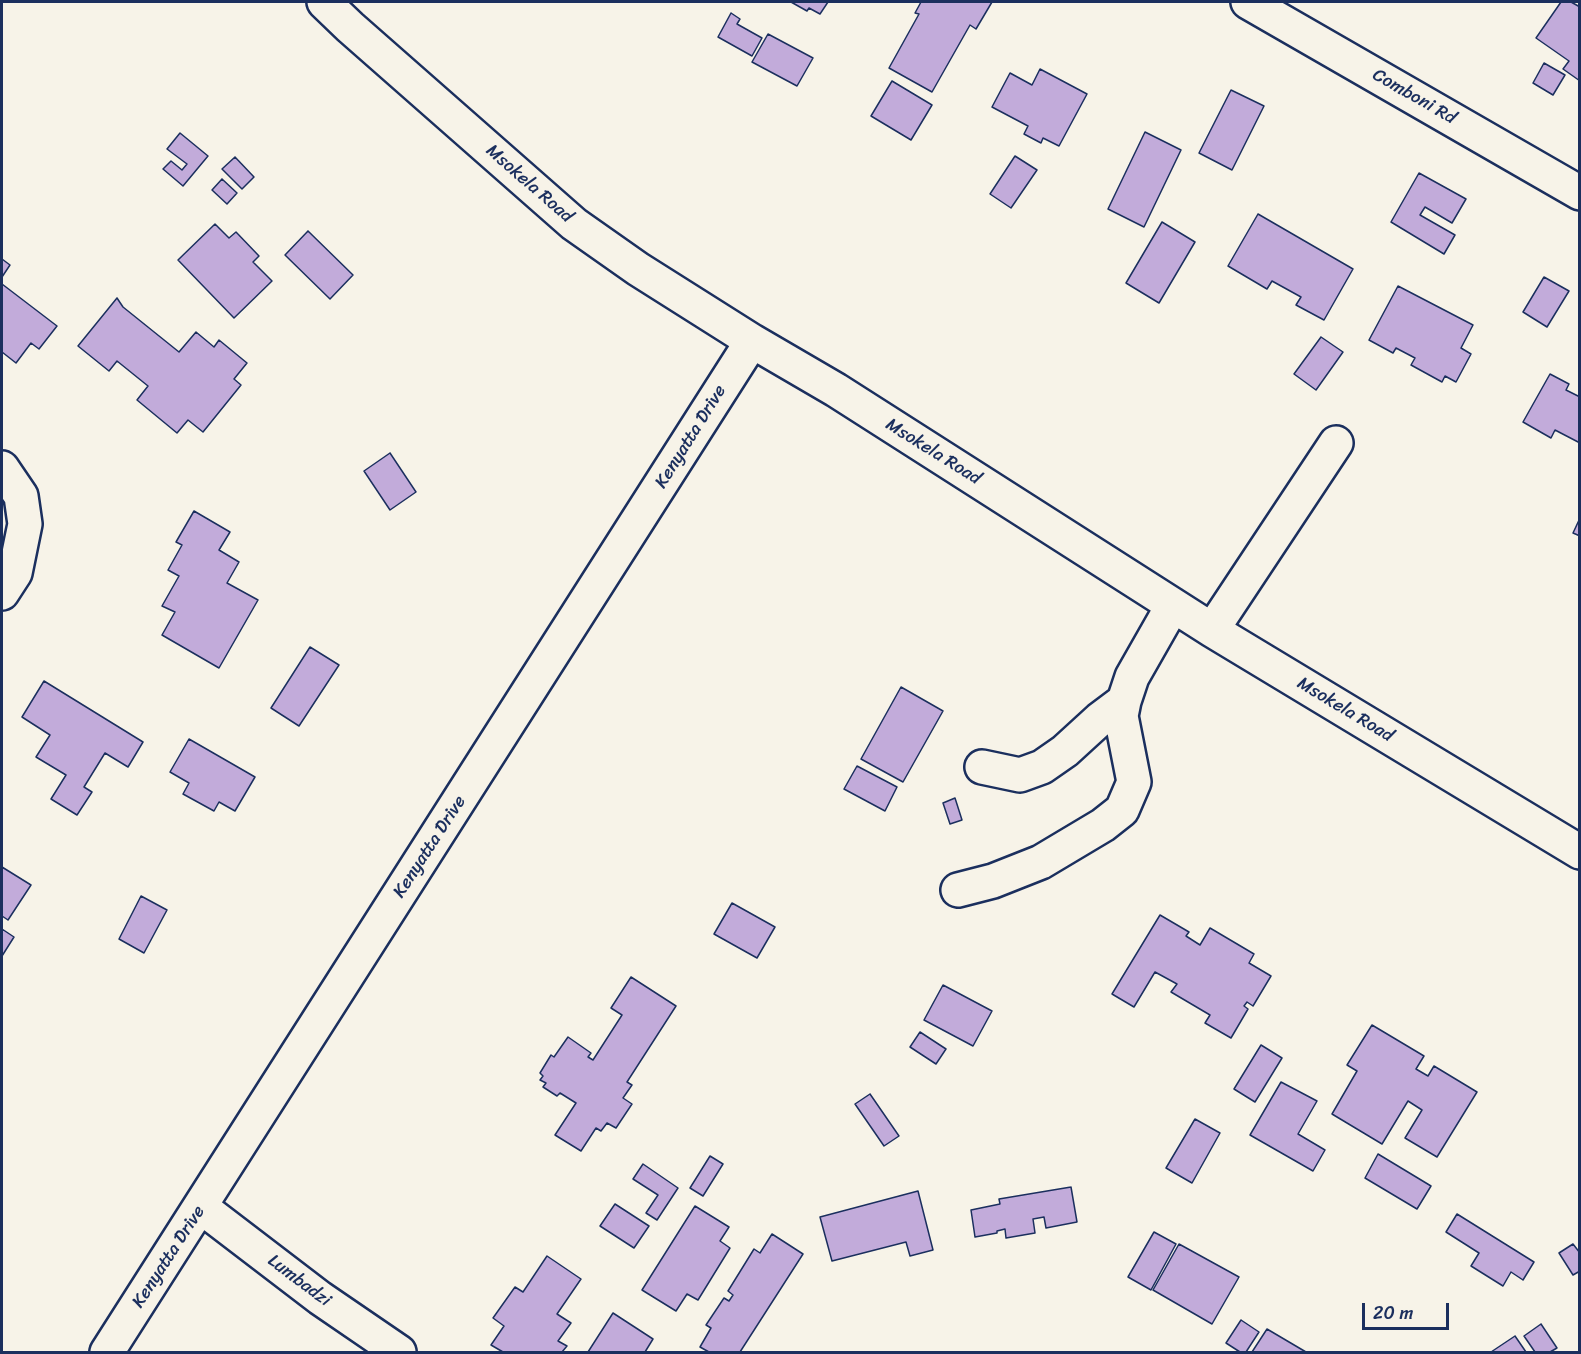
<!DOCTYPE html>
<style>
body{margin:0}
#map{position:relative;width:1581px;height:1354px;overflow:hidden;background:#f7f3e8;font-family:Sriracha,sans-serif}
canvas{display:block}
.frame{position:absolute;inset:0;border:3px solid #1b2f5e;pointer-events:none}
.scale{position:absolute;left:1362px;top:1303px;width:87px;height:27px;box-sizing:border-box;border:3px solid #1b2f5e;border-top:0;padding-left:8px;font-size:18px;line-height:21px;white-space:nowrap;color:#1b2f5e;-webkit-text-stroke:4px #f7f3e8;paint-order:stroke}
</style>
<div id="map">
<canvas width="1581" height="1354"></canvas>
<div class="frame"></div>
<div class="scale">20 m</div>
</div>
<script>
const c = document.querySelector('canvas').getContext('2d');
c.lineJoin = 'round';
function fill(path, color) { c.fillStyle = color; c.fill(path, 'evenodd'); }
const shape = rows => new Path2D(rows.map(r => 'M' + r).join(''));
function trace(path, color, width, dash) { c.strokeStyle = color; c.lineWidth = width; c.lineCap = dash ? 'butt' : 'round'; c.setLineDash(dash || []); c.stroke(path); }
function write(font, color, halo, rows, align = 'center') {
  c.font = font + ' Sriracha,sans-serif'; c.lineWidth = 4.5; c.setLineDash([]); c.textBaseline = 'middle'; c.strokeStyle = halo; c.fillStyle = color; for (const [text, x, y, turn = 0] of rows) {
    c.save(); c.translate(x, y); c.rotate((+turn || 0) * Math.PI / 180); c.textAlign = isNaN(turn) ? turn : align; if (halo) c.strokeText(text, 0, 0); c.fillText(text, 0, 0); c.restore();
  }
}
const building = shape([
 [791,2,828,2,820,14,809,8,807,11,791,2],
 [921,2,992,2,976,29,970,25,932,92,889,68,919,14,915,13,921,2],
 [1561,2,1571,2,1580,7,1580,81,1563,69,1569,61,1536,38,1561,2],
 [731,13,740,19,737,24,762,38,752,56,718,37,731,13],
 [768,34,813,58,797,86,752,62,768,34],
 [1544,63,1565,75,1553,95,1533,83,1544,63],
 [1040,69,1087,94,1059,146,1043,138,1041,143,1024,134,1028,126,992,107,1010,73,1032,85,1040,69],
 [892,81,932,105,911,140,871,116,892,81],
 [1231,90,1264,106,1232,170,1199,153,1231,90],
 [1145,132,1181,150,1144,227,1108,209,1145,132],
 [180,133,208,156,183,186,163,169,171,161,182,170,187,164,167,149,180,133],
 [1015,156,1037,170,1011,208,990,194,1015,156],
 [235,157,254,177,242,189,222,169,235,157],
 [1419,173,1466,199,1452,223,1425,207,1420,215,1455,235,1444,254,1391,222,1419,173],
 [222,179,237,193,227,204,212,190,222,179],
 [1258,214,1353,269,1324,320,1296,305,1301,297,1272,281,1267,289,1228,266,1258,214],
 [1162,222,1195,242,1159,303,1126,283,1162,222],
 [215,224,229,238,236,232,259,256,253,262,272,281,234,318,178,260,215,224],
 [308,231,353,275,330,299,285,255,308,231],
 [2,259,10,265,2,277,2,259],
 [1544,277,1569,291,1547,327,1523,312,1544,277],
 [2,284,57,326,39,349,31,343,16,363,2,352,2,284],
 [1398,286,1473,325,1461,348,1471,354,1456,382,1445,376,1442,382,1411,365,1415,358,1396,348,1393,353,1369,340,1398,286],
 [117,298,123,307,179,352,196,332,214,347,219,340,247,363,234,379,241,385,203,432,188,420,177,433,137,400,148,386,117,361,109,371,78,346,117,298],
 [1321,337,1343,352,1316,390,1294,374,1321,337],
 [1550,374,1569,384,1566,390,1580,397,1580,443,1555,430,1551,438,1523,422,1550,374],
 [390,453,416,492,390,510,364,471,390,453],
 [194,511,230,532,219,550,239,562,227,583,258,600,219,668,162,635,175,612,162,606,179,576,168,570,182,545,176,542,194,511],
 [1580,518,1580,536,1573,533,1580,518],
 [310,647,339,665,299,726,271,708,310,647],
 [44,681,143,742,128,767,105,753,84,787,92,792,77,815,51,799,66,775,36,757,50,735,22,717,44,681],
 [901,687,943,711,903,782,861,759,901,687],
 [189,739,255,777,235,811,219,802,214,811,183,794,189,783,170,772,189,739],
 [857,766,897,787,885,811,844,789,857,766],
 [955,798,962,820,950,824,943,803,955,798],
 [2,867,31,885,8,920,2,916,2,867],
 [141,896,167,910,144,953,119,939,141,896],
 [732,903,775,927,757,958,714,934,732,903],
 [1160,915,1189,932,1186,936,1200,945,1210,928,1254,954,1249,963,1271,976,1253,1006,1247,1002,1244,1006,1248,1009,1231,1038,1205,1023,1210,1015,1171,992,1177,984,1155,972,1134,1007,1112,994,1160,915],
 [2,929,14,937,2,956,2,929],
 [631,977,676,1006,627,1082,632,1085,623,1098,632,1104,616,1128,607,1123,601,1131,596,1128,581,1151,555,1135,576,1103,560,1093,557,1096,543,1087,546,1083,540,1080,543,1076,540,1073,551,1055,554,1057,568,1037,591,1053,588,1057,593,1060,622,1015,611,1008,631,977],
 [943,985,992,1011,973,1046,924,1020,943,985],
 [1372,1025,1424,1056,1416,1069,1428,1076,1434,1066,1477,1092,1437,1157,1405,1138,1422,1110,1408,1101,1382,1144,1332,1114,1357,1071,1347,1065,1372,1025],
 [920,1032,946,1049,936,1064,910,1047,920,1032],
 [1261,1045,1282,1058,1255,1102,1234,1089,1261,1045],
 [1281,1082,1317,1101,1298,1134,1325,1150,1313,1171,1250,1135,1281,1082],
 [870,1094,899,1136,884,1146,855,1104,870,1094],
 [1195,1119,1220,1133,1192,1183,1166,1168,1195,1119],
 [1378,1154,1431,1186,1417,1209,1365,1178,1378,1154],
 [710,1156,723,1164,703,1196,690,1188,710,1156],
 [643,1164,678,1188,657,1220,646,1213,658,1195,633,1179,643,1164],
 [1071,1187,1077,1222,1046,1228,1044,1217,1033,1219,1035,1233,1006,1238,1005,1229,997,1231,997,1233,975,1237,971,1210,1000,1204,999,1199,1071,1187],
 [918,1191,933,1250,910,1256,906,1242,832,1261,820,1217,918,1191],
 [615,1204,649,1226,634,1248,600,1226,615,1204],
 [695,1206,729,1227,720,1241,730,1248,698,1300,687,1294,676,1311,642,1290,695,1206],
 [1457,1214,1534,1262,1523,1280,1511,1272,1503,1286,1471,1266,1479,1253,1446,1232,1457,1214],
 [1154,1232,1176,1244,1151,1290,1128,1277,1154,1232],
 [772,1234,803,1254,740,1352,709,1352,700,1347,711,1328,706,1325,724,1298,729,1301,733,1295,728,1291,754,1249,760,1253,772,1234],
 [1179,1244,1239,1277,1212,1324,1153,1290,1179,1244],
 [1573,1244,1580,1253,1580,1271,1573,1275,1559,1253,1573,1244],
 [547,1256,581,1279,557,1314,571,1323,558,1341,567,1346,562,1352,503,1352,491,1345,504,1326,493,1318,515,1287,523,1292,547,1256],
 [613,1313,653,1339,645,1352,588,1352,613,1313],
 [1241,1320,1259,1332,1246,1352,1240,1352,1226,1343,1241,1320],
 [1541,1324,1557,1348,1550,1352,1535,1352,1524,1336,1541,1324],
 [1267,1329,1306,1352,1252,1352,1267,1329],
 [1515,1336,1526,1352,1491,1352,1515,1336]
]);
fill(building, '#c2abda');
trace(building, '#1b2f5e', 1.5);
const minor = shape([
 [324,2,350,27,574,224,638,269,752,341,836,390,1212,630,1580,852],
 [1248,2,1580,193],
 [2,468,21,496,25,524,15,573,2,593],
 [1212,630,1336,443],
 [982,767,1020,775,1042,767,1065,751,1100,719,1124,701],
 [958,890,993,881,1041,862,1103,825,1122,810,1134,782,1121,716,1124,701,1132,677,1173,605],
 [201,1207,320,1298,399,1352],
 [107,1352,752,341]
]);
trace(minor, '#1b2f5e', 38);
trace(minor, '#f7f3e8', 33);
write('18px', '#1b2f5e', '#f7f3e8', [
 ["Comboni Rd",1414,97,30],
 ["Msokela Road",529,184,41],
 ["Kenyatta Drive",691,437,-58],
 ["Msokela Road",933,452,32],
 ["Msokela Road",1345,710,31],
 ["Kenyatta Drive",430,847,-57],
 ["Kenyatta Drive",169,1257,-57],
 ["Lumbadzi",299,1281,37]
]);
</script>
